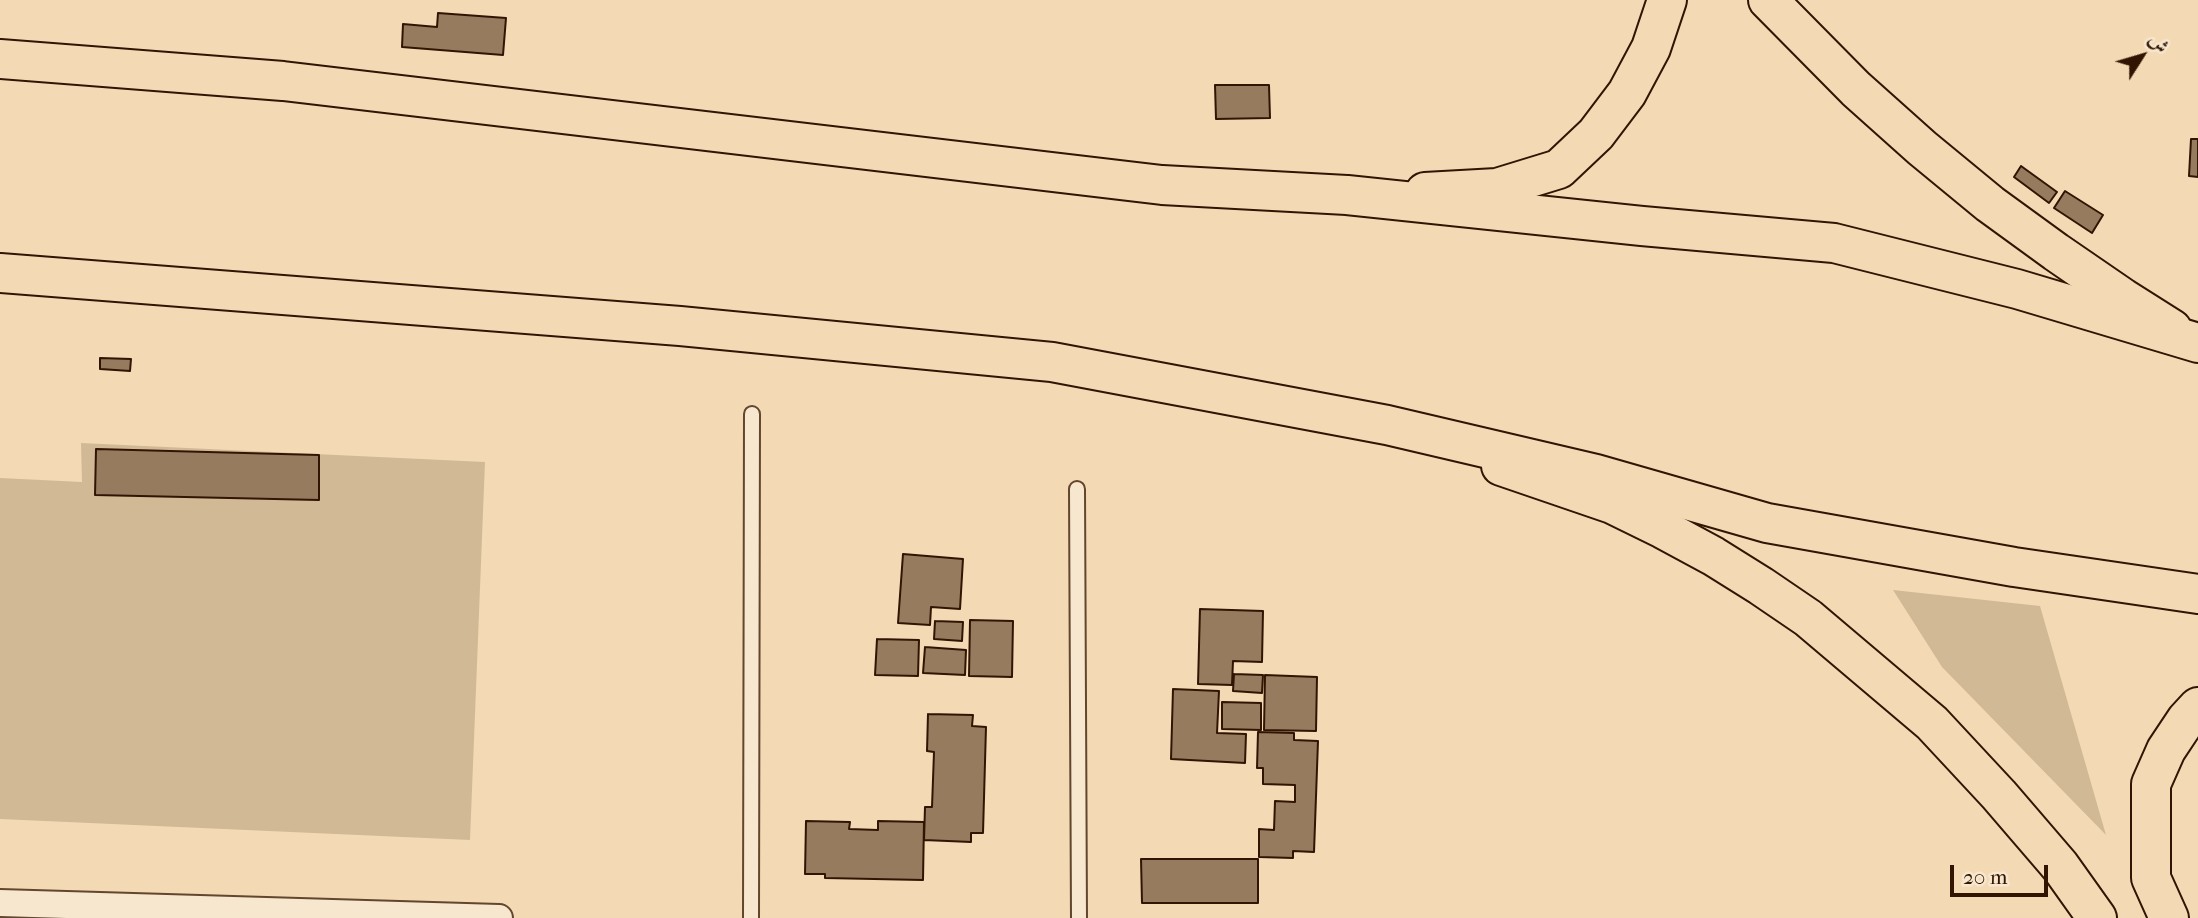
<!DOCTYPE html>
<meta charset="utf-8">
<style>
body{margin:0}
#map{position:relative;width:2198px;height:918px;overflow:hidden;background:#f3dab4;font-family:"IM FELL French Canon",Amiri,serif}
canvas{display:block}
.north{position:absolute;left:2107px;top:21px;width:70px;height:70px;-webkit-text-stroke:5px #f7e7ce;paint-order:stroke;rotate:53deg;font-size:19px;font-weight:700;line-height:28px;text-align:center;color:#311502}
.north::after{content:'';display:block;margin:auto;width:24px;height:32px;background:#311502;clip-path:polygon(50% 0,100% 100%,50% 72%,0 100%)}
.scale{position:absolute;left:1950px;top:865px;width:98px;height:32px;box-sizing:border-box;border:4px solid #311502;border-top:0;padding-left:9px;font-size:21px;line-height:24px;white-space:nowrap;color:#311502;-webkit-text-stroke:5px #f7e7ce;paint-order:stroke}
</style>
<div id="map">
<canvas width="2198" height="918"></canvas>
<div class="north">ش</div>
<div class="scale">20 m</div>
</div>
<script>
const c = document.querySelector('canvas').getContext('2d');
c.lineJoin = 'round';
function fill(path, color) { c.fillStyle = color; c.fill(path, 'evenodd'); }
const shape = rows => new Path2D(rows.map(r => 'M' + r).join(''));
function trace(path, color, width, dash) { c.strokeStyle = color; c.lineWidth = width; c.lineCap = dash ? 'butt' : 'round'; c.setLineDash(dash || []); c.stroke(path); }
fill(shape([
 [81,443,485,462,470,840,0,819,0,478,82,482],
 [1893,590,2040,606,2106,835,1942,667]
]), '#d2b996');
const building = shape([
 [438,13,506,18,503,55,402,47,403,24,437,27,438,13],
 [1215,85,1269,85,1270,118,1216,119,1215,85],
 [2191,139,2198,139,2198,177,2189,176,2191,139],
 [2021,166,2057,192,2049,203,2014,177,2021,166],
 [2065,191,2103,215,2092,233,2054,208,2065,191],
 [100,358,131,359,130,371,100,369,100,358],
 [96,449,319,455,319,500,95,495,96,449],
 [903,554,963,559,960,609,931,607,930,625,898,623,903,554],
 [1200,609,1263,611,1262,662,1233,661,1232,685,1198,684,1200,609],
 [970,620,1013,621,1012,677,969,676,970,620],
 [935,621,963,622,962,641,934,639,935,621],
 [877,639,919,640,918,676,875,675,877,639],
 [925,647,966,650,965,675,923,673,925,647],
 [1234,674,1263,675,1262,693,1233,691,1234,674],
 [1265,675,1317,677,1316,731,1264,730,1265,675],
 [1173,689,1219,691,1217,733,1246,734,1245,763,1171,759,1173,689],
 [1222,702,1261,703,1261,730,1222,729,1222,702],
 [928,714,973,715,972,726,986,727,983,833,971,833,971,842,924,840,925,807,932,807,934,752,927,751,928,714],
 [1258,732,1294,733,1294,740,1318,741,1314,852,1293,851,1293,858,1259,857,1259,829,1274,830,1275,801,1295,802,1295,785,1263,784,1263,768,1257,768,1258,732],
 [806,821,850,822,849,829,878,830,878,821,924,822,923,880,825,878,825,874,805,874,806,821],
 [1141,859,1258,859,1258,903,1142,903,1141,859]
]);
fill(building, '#967b5f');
trace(building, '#311502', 2);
const service = shape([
 [1077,489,1079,918],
 [751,918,752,414]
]);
const minor = shape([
 [0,903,499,918]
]);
const primary = shape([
 [1768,0,1856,89,1922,148,1990,204,2056,252,2123,298,2172,329],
 [1425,192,1497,188,1559,169,1596,134,1627,93,1651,48,1667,0],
 [1501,466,1612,504,1663,529,1713,556,1761,586,1808,618,1932,723,1999,795,2060,866,2097,918],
 [2169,918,2151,878,2151,784,2166,750,2186,720,2198,707]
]);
const trunk = shape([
 [0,59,283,81,1162,185,1347,195,1642,226,1834,243,2017,289,2198,343],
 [0,273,680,326,1052,362,1387,425,1596,474,1767,523,2014,567,2198,594]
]);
trace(service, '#62462e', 18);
trace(minor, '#62462e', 30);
trace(primary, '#311502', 42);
trace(trunk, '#311502', 42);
trace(service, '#f7e7ce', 14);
trace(minor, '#f7e7ce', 26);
trace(primary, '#f3dab4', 38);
trace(trunk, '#f3dab4', 38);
</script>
